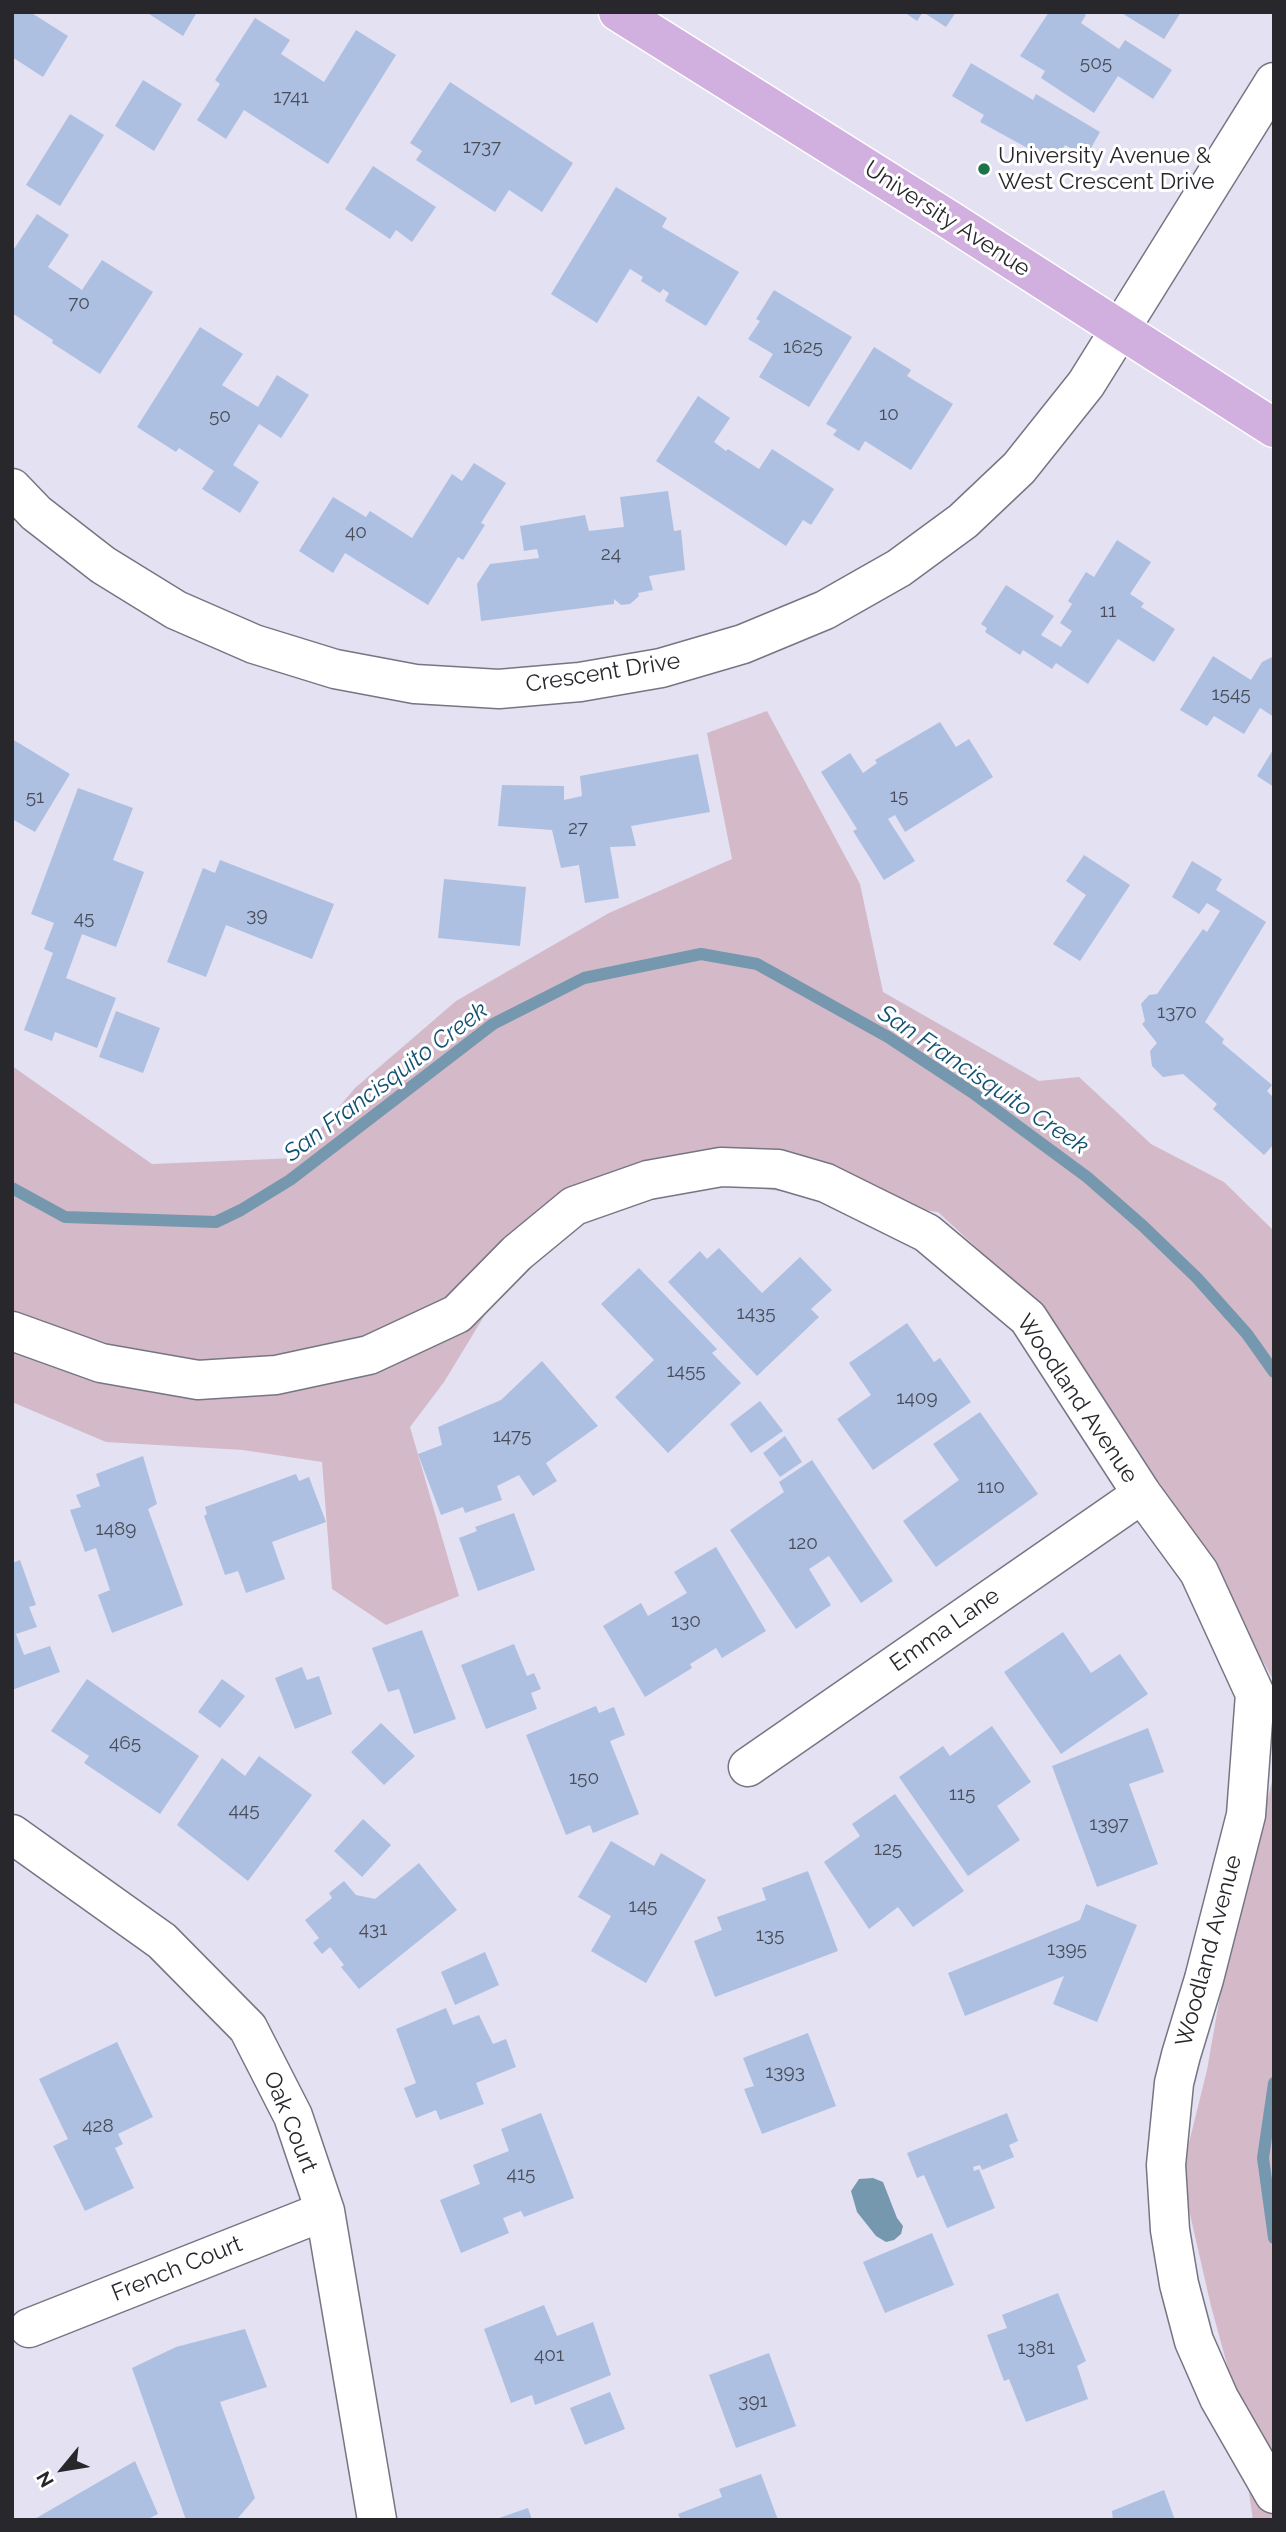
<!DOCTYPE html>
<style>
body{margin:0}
#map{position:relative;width:1286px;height:2532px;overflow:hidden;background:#e3e1f2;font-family:Raleway,sans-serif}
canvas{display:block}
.frame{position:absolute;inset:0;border:14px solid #27272c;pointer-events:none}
.north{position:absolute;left:28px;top:2434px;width:70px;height:70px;-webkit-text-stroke:5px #fff;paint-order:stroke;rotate:240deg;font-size:19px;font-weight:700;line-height:28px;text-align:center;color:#27272c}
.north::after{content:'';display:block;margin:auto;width:24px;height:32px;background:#27272c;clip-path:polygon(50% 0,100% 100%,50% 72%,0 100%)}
</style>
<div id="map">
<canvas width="1286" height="2532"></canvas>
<div class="frame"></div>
<div class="north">N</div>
</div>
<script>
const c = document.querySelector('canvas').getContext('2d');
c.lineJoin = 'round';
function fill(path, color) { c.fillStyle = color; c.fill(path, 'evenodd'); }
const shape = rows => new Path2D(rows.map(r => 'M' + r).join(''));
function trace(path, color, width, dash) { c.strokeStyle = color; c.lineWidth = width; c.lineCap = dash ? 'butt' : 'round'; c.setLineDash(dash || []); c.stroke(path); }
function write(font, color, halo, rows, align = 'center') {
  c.font = font + ' Raleway,sans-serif'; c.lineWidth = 6; c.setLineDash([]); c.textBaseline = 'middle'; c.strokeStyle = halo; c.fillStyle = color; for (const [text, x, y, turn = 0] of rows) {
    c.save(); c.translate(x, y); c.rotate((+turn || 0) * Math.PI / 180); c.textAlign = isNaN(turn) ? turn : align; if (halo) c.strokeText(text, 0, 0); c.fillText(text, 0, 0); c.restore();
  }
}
fill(shape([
 [767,711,860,884,883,992,1039,1081,1079,1077,1151,1144,1224,1182,1274,1231,1274,2520,1253,2520,1234,2390,1211,2306,1181,2175,1207,2070,1229,1945,1272,1782,1273,1679,1160,1484,1051,1317,938,1212,711,1182,596,1213,500,1290,444,1382,410,1427,459,1596,386,1625,332,1589,322,1462,243,1450,106,1442,12,1402,12,1066,152,1164,296,1158,355,1088,456,1001,609,913,732,859,707,733]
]), '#d4b9c8');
fill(shape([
 [873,2178,883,2182,897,2218,903,2226,901,2234,894,2240,886,2242,876,2236,857,2212,851,2191,859,2179]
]), '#7598ae');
trace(shape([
 [12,1188,65,1217,216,1222,241,1210,290,1180,493,1024,584,978,701,954,757,964,888,1037,973,1093,1087,1177,1143,1226,1197,1278,1247,1334,1274,1372],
 [1274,2083,1263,2158,1274,2238]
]), '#7598ae', 12);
fill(shape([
 [12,12,30,12,68,36,43,77,12,57],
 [146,12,197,12,183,36],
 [904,12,956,12,946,27,923,12,917,21],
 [1049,12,1082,12,1086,15,1081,23,1119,49,1125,40,1172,70,1153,99,1118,76,1094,113,1041,78,1045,71,1020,56],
 [1120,12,1181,12,1164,39],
 [255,18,290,40,281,54,324,82,356,30,396,55,328,164,244,110,226,139,197,120,220,84,215,80],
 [971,63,1033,100,1036,94,1100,132,1086,157,1065,145,1056,160,1033,146,1031,150,980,122,984,115,952,96],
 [143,80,182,104,154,151,115,126],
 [450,82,573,163,542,212,509,190,495,212,416,160,422,151,410,143],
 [70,114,104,135,60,206,26,185],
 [373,166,436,207,412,242,396,230,390,239,345,209],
 [616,187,667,218,662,227,739,272,706,326,665,301,669,293,663,289,660,293,641,281,643,277,630,269,597,323,551,294],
 [37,214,69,235,48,267,82,290,102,260,153,292,100,374,52,343,53,340,12,313,12,252],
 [774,290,852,337,809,407,759,377,773,354,748,339,760,321,756,319],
 [200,327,243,354,222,385,258,407,277,375,309,395,281,438,259,424,233,465,259,482,240,513,202,489,214,471,179,448,176,452,137,427],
 [874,347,911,370,907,376,953,404,911,470,865,441,859,451,833,435,837,430,826,424],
 [698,396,730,418,714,442,726,451,728,449,759,469,772,449,834,489,811,525,803,520,786,546,656,461],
 [474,463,506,483,481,523,485,525,463,560,458,557,428,605,345,553,333,573,299,551,333,497,366,517,370,511,412,538,452,474,462,481],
 [668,491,674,531,681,530,685,570,649,576,653,590,638,593,639,596,630,604,621,605,614,599,614,604,481,621,477,584,490,564,539,558,537,549,524,551,520,526,585,515,589,531,624,527,620,497],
 [1117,540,1151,562,1130,594,1144,603,1141,607,1175,629,1154,662,1118,639,1088,684,1056,663,1052,669,1023,650,1020,655,985,632,987,628,981,624,1006,585,1054,616,1041,635,1061,647,1072,631,1060,623,1072,604,1068,601,1086,572,1094,577],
 [1213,656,1251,680,1262,662,1274,656,1274,717,1260,708,1244,734,1214,716,1207,726,1180,710],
 [940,722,956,747,969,739,993,777,905,832,895,815,888,819,915,861,884,880,853,831,857,829,821,772,850,753,863,773,877,763,875,760],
 [12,739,70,774,35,832,12,819],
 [1274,748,1274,787,1257,776],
 [698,754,710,812,631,826,636,846,610,847,619,898,585,903,579,865,561,868,552,830,498,826,502,785,564,786,564,800,582,796,580,776],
 [78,788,133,808,113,860,144,872,116,947,82,934,66,978,116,998,97,1048,55,1032,52,1041,24,1030,53,953,44,949,54,923,31,914],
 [1084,855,1130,885,1080,961,1053,944,1086,895,1066,881],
 [220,860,334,904,312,959,226,925,206,977,167,962,203,868,215,873],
 [1192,861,1222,879,1216,890,1266,922,1205,1022,1224,1039,1222,1043,1272,1085,1267,1091,1274,1098,1274,1144,1264,1155,1213,1109,1217,1104,1183,1074,1163,1077,1152,1066,1150,1051,1157,1043,1142,1024,1145,1021,1141,1004,1149,995,1157,994,1203,929,1207,932,1220,911,1207,903,1199,914,1172,897],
 [444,879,526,887,520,946,438,938],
 [116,1011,160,1028,143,1073,99,1057],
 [719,1248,762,1293,800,1257,832,1290,811,1309,819,1317,757,1376,668,1282,700,1251,707,1259],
 [639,1268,717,1349,712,1353,741,1383,668,1453,615,1397,654,1360,601,1304],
 [907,1323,934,1362,940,1358,971,1402,873,1470,837,1419,871,1395,849,1363],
 [542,1361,598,1426,546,1463,557,1481,533,1496,519,1475,497,1486,502,1500,465,1513,463,1507,441,1515,418,1454,442,1445,438,1427,501,1400],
 [760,1401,783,1431,751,1453,730,1424],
 [980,1412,1038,1494,936,1567,903,1521,959,1480,933,1444],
 [785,1436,802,1462,780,1477,763,1453],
 [143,1456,157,1504,148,1509,183,1605,112,1633,98,1595,110,1590,96,1548,85,1552,70,1510,81,1507,76,1495,100,1486,96,1474],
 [812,1460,893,1581,861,1603,829,1556,809,1569,831,1605,796,1629,730,1530,784,1492,779,1482],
 [296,1474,299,1481,309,1477,326,1522,272,1542,285,1579,246,1593,238,1571,225,1575,204,1516,207,1514,205,1507],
 [514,1513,535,1570,478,1591,459,1538,477,1531,475,1527],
 [716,1547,766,1631,722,1658,716,1648,690,1664,692,1668,645,1697,603,1626,641,1603,648,1616,687,1593,674,1572],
 [20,1560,36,1605,29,1607,37,1627,16,1634,24,1655,50,1646,60,1672,12,1690,12,1563],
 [422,1630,456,1719,414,1734,399,1689,388,1692,372,1648],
 [1063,1632,1091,1673,1120,1654,1148,1694,1061,1754,1004,1672],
 [514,1644,527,1676,534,1673,541,1689,531,1693,537,1709,486,1729,461,1665],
 [302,1667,307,1680,319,1676,332,1714,295,1729,275,1678],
 [87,1679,199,1756,160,1814,84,1763,89,1756,51,1731],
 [222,1679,245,1696,220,1728,198,1712],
 [596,1706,599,1713,614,1707,625,1735,610,1741,639,1814,593,1833,590,1825,566,1835,526,1735],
 [381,1723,415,1756,384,1785,351,1752],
 [992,1726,1031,1782,997,1806,1020,1840,968,1876,899,1777,943,1746,950,1756],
 [1148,1728,1164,1772,1129,1784,1158,1864,1097,1887,1052,1766],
 [259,1756,312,1795,248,1881,177,1825,222,1758,245,1776],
 [895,1794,964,1891,913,1927,898,1907,869,1929,824,1862,860,1836,852,1824],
 [363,1819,391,1845,362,1877,334,1851],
 [611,1841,654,1866,661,1853,706,1880,646,1983,591,1951,611,1916,578,1897],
 [419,1863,457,1910,359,1989,341,1967,344,1965,330,1947,322,1954,313,1943,319,1938,305,1920,332,1898,329,1893,344,1881,356,1895,375,1899],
 [808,1871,838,1951,715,1997,694,1941,722,1930,717,1917,766,1900,762,1888],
 [1086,1904,1137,1925,1097,2022,1053,2004,1064,1976,965,2016,948,1973,1080,1920],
 [485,1952,499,1985,455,2005,441,1972],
 [446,2008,453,2025,479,2015,493,2044,506,2039,516,2067,476,2083,484,2104,440,2120,436,2110,416,2118,404,2088,416,2083,396,2029],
 [808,2033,836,2106,762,2134,744,2089,754,2086,743,2058],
 [117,2042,153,2117,118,2134,123,2144,115,2148,134,2188,85,2211,53,2146,68,2139,39,2079],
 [541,2113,574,2198,524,2217,521,2211,503,2218,509,2233,461,2253,440,2200,480,2184,473,2165,509,2151,501,2129],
 [1007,2113,1018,2141,1009,2145,1014,2157,982,2170,980,2165,973,2167,974,2171,979,2169,995,2208,947,2228,924,2175,917,2178,907,2153],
 [932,2233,954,2285,885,2313,863,2262],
 [1058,2293,1086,2361,1077,2366,1088,2399,1026,2422,1009,2379,1004,2381,987,2335,1007,2328,1002,2315],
 [544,2305,557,2336,593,2322,611,2375,535,2405,532,2395,511,2403,484,2329],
 [245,2329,267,2387,220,2402,255,2498,238,2518,186,2520,132,2368,176,2347],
 [769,2353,796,2426,736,2448,709,2375],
 [610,2392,625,2429,585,2445,570,2408],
 [135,2461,158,2514,146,2520,33,2520],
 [761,2474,778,2520,681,2520,678,2514,722,2497,719,2489],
 [1164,2490,1175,2520,1113,2520,1112,2511],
 [528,2508,532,2520,496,2520,496,2519]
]), '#aec0e1');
const minor = shape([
 [12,488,36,513,103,565,176,610,254,644,335,669,415,684,499,689,580,682,661,668,743,644,825,610,899,568,963,521,1019,468,1086,384,1274,82],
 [12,1331,101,1363,198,1380,276,1375,369,1355,457,1314,517,1253,574,1206,648,1180,721,1167,778,1169,826,1183,927,1233,1028,1318,1142,1494,1199,1572,1255,1694,1246,1815,1204,1979,1181,2055,1174,2083,1166,2165,1170,2230,1179,2284,1194,2341,1219,2398,1274,2494],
 [748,1767,1142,1494],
 [12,1834,162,1941,248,2028,293,2116,325,2211,377,2520],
 [29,2328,325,2211]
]);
const major = shape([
 [618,12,948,219,1274,428]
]);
trace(minor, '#767583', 41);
trace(major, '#fff', 41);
trace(minor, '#fff', 38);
trace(major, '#d1afdf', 38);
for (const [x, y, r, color] of [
 [984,169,7,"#1c7347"]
]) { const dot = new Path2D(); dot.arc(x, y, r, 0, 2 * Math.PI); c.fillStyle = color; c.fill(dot); trace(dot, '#fff', 2.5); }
write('19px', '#494d59', null, [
 ["505",1096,63],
 ["1741",291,97],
 ["1737",482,147],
 ["70",79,303],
 ["1625",803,347],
 ["10",889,414],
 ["50",220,416],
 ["40",356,532],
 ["24",611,554],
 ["11",1108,611],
 ["1545",1231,694],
 ["15",899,796],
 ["51",35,797],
 ["27",578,828],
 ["39",257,915],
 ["45",84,918],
 ["1370",1177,1012],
 ["1435",756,1313],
 ["1455",686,1371],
 ["1409",917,1398],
 ["1475",512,1436],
 ["110",991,1487],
 ["1489",116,1529],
 ["120",803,1543],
 ["130",686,1621],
 ["465",125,1743],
 ["150",584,1778],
 ["115",962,1794],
 ["445",244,1810],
 ["1397",1109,1824],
 ["125",888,1849],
 ["145",643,1906],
 ["431",373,1929],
 ["135",770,1935],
 ["1395",1067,1949],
 ["1393",785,2072],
 ["428",98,2126],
 ["415",521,2174],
 ["1381",1036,2348],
 ["401",549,2355],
 ["391",753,2401]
]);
write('23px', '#27272c', '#fff', [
 ["University Avenue &",998,156],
 ["West Crescent Drive",998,182]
], 'left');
write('23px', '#27272c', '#fff', [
 ["University Avenue",947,219,33],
 ["Crescent Drive",603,673,-9],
 ["Woodland Avenue",1077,1399,56],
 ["Emma Lane",945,1630,-35],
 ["Woodland Avenue",1209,1951,-75],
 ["Oak Court",290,2122,68],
 ["French Court",177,2269,-22]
]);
write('italic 24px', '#105171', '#fff', [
 ["San Francisquito Creek",983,1080,34],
 ["San Francisquito Creek",386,1082,-37]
]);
</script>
